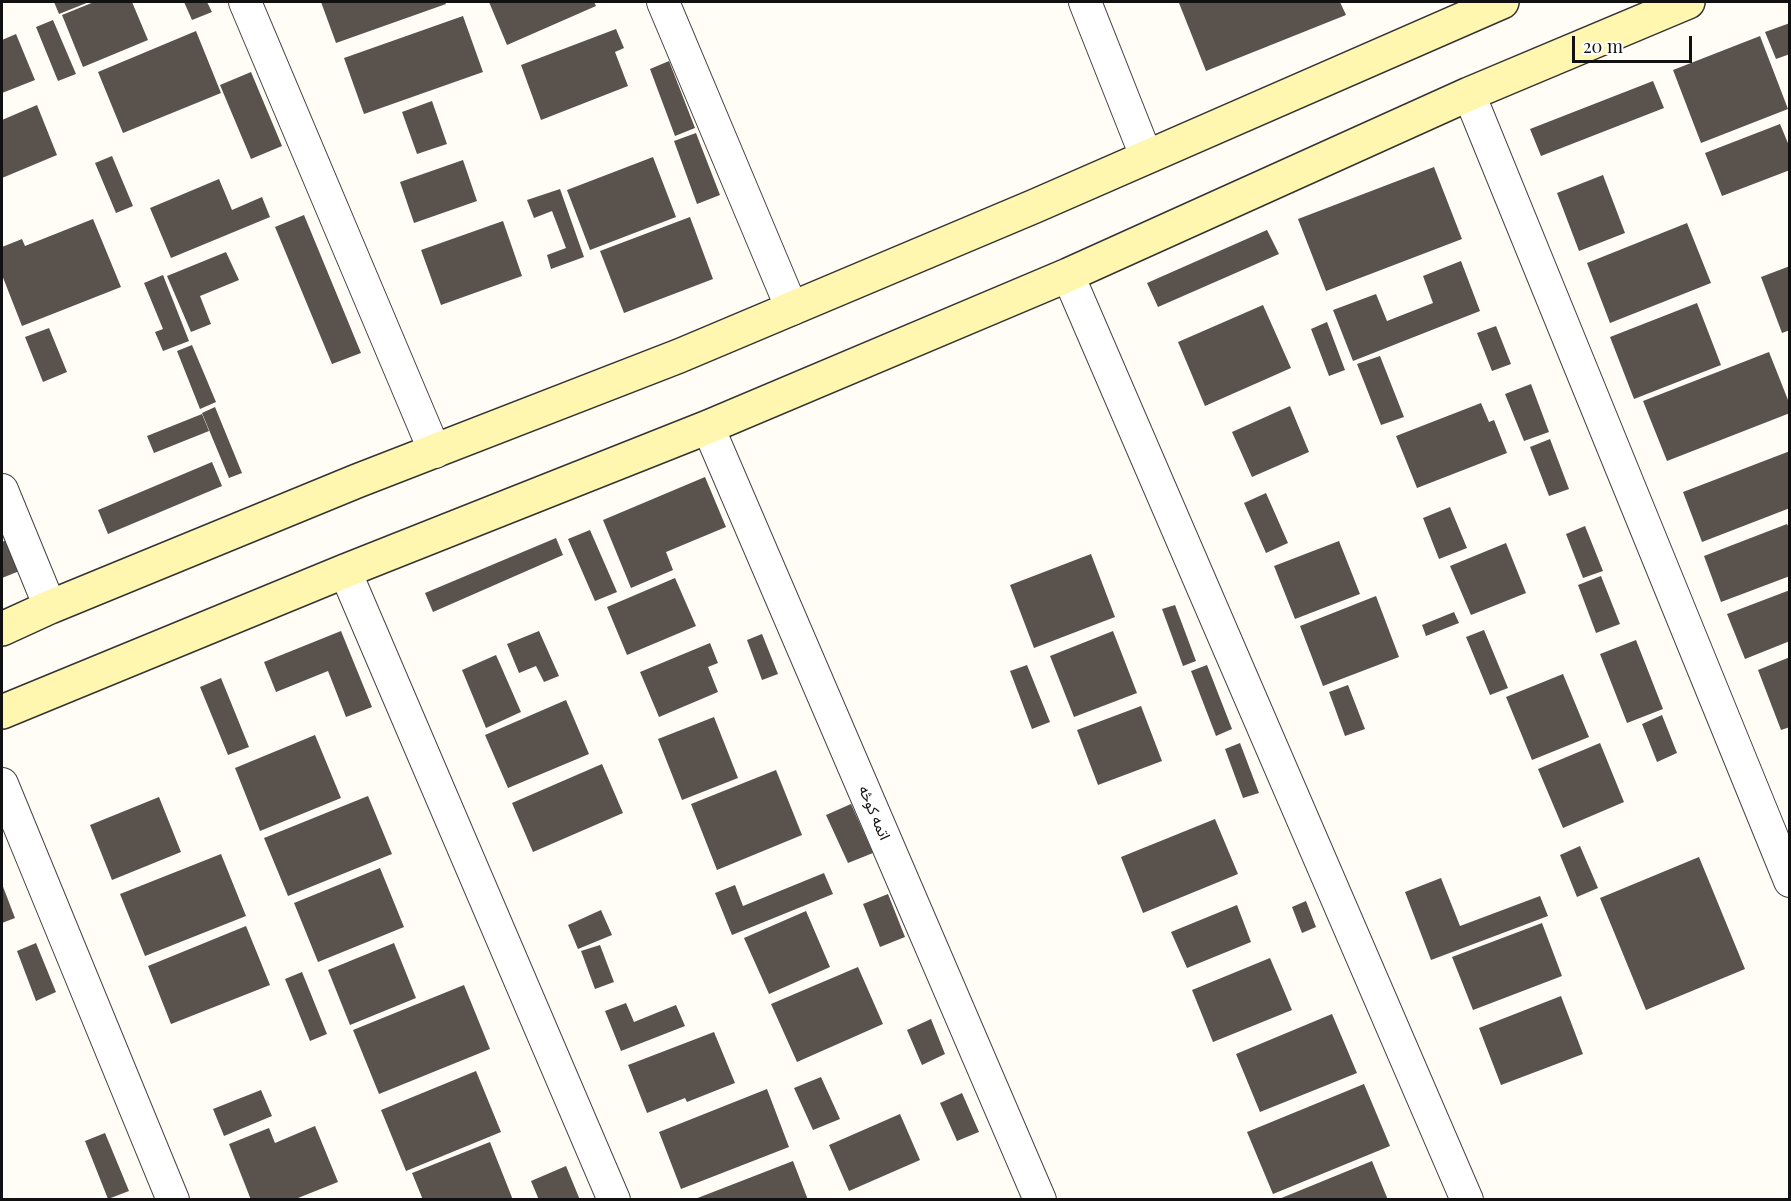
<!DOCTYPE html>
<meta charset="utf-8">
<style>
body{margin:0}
#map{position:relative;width:1791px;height:1201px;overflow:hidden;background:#fffdf5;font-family:"Playfair Display",serif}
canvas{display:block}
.frame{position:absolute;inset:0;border:3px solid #111;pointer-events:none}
.scale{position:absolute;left:1572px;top:36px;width:120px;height:27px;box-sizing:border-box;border:3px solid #111;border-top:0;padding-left:8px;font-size:18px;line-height:21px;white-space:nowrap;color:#111;-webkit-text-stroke:4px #fff;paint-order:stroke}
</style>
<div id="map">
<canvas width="1791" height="1201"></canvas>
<div class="frame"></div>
<div class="scale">20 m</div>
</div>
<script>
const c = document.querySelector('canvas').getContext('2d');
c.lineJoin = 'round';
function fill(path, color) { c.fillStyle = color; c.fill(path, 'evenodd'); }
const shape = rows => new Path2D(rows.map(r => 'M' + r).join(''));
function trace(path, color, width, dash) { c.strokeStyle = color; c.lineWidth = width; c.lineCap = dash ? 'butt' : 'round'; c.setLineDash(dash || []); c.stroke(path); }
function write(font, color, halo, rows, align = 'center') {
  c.font = font + ' "Playfair Display","Noto Sans Arabic",serif'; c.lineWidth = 6; c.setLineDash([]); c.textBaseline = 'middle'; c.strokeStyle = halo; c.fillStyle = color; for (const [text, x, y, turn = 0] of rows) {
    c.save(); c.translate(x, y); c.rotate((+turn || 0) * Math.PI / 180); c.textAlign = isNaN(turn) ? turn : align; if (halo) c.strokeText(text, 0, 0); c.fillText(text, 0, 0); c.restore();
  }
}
fill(shape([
 [54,2,89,2,59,14],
 [94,2,132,2,148,40,83,67,62,15],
 [184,2,207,2,212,12,192,20],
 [321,2,445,2,446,4,336,43],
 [489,2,594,2,596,6,507,45],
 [1183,2,1340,2,1346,15,1206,71,1179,3],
 [463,16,483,72,364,114,344,58],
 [53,20,76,74,58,81,36,27],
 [1790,23,1790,54,1776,59,1765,32],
 [616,29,624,48,615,52,628,86,541,120,521,65],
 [196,31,221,93,123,133,98,72],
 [16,34,35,80,2,93,2,40],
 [1760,36,1788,109,1701,143,1673,70],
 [669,61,695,128,675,136,650,69],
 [251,72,282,146,251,159,220,85],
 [1653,81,1664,108,1541,156,1530,129],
 [432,101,447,144,417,154,402,112],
 [37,105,57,155,2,178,2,120],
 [1780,124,1790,148,1790,170,1722,196,1705,153],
 [696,133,720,195,697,204,674,141],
 [112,156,133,206,116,213,95,163],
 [653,157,676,217,590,250,567,190],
 [463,160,477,201,414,223,400,182],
 [1434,167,1462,239,1326,291,1298,219],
 [1603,175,1625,233,1579,251,1557,193],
 [219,179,232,210,262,197,270,217,171,258,150,208],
 [560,189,584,257,551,269,547,255,566,248,552,211,534,218,527,200],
 [304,215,361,353,332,364,275,227],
 [690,217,713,279,624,313,600,251],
 [93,219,121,287,22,326,2,275,2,247,22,239,25,246],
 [503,221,522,276,441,305,421,250],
 [1687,223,1711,283,1610,323,1587,263],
 [1267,230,1279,254,1158,307,1147,283],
 [226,252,239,280,200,296,211,324,191,332,167,276],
 [1461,261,1480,311,1353,361,1333,310,1376,294,1387,321,1433,303,1423,276],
 [1790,266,1790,330,1782,333,1761,277],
 [163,275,189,341,163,351,155,332,163,329,144,283],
 [1697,303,1721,365,1634,399,1610,337],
 [1263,305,1291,368,1205,406,1178,342],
 [1327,322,1345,370,1329,376,1311,329],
 [1496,326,1511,364,1492,371,1477,333],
 [49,328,67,372,43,382,25,337],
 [192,345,216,402,200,409,177,351],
 [1769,352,1790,405,1790,413,1667,461,1643,401],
 [1380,356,1404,417,1381,425,1357,364],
 [1531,384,1549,432,1524,441,1505,394],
 [1481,403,1489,422,1494,420,1507,453,1417,488,1396,436],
 [1290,406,1309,452,1252,477,1232,432],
 [215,407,242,473,229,478,202,413],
 [202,414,209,431,154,453,147,436],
 [1550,439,1569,489,1549,496,1530,447],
 [1790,451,1790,508,1702,542,1683,492],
 [212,462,222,486,108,534,98,510],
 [705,477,726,527,666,552,673,570,631,588,603,520],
 [1266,493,1288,543,1266,553,1244,503],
 [1450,507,1467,548,1439,559,1423,518],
 [1787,524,1790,530,1790,576,1721,602,1704,556],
 [1585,526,1603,571,1583,578,1566,534],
 [590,530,617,592,595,601,568,539],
 [556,538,563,555,433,612,425,593],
 [9,539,22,570,2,578,2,542],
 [1339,541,1360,594,1295,619,1274,566],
 [1506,543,1526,593,1471,615,1450,566],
 [1091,554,1115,617,1034,648,1010,585],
 [1601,576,1620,624,1596,633,1578,585],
 [675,578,696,626,627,655,607,607],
 [1790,590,1790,641,1745,659,1727,614],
 [1376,596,1399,657,1323,686,1300,626],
 [1175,605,1196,661,1183,666,1162,609],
 [1454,612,1459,623,1426,636,1422,625],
 [1484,630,1508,688,1490,695,1466,637],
 [341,631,372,707,346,717,328,671,276,692,264,662],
 [539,631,559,676,544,682,536,666,519,673,507,644],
 [1113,631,1137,693,1074,717,1050,656],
 [762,634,778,674,762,680,747,640],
 [1636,640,1663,709,1627,723,1600,654],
 [710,643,718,663,708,667,718,692,659,717,640,672],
 [496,655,521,712,486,728,462,670],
 [1790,657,1790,727,1781,730,1758,670],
 [1027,665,1050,722,1032,729,1010,671],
 [1207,665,1232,729,1216,736,1191,671],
 [1563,674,1589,737,1532,760,1506,697],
 [221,678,249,747,228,755,200,687],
 [1348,685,1365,729,1345,736,1329,692],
 [566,700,589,754,508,788,485,735],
 [1141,706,1162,761,1098,785,1077,730],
 [1662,715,1677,753,1657,762,1642,724],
 [714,717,738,778,682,800,658,739],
 [315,735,341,798,260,831,235,768],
 [1240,743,1259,793,1243,798,1225,749],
 [1600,743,1624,802,1563,828,1538,769],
 [602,764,623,813,533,852,512,803],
 [776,770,802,835,717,870,691,804],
 [368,796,392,854,288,896,264,838],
 [159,797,181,852,112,880,90,825],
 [851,804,873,853,848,863,826,815],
 [1215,819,1238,874,1143,913,1121,857],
 [1580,846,1598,888,1577,897,1560,855],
 [221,854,246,916,145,956,120,894],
 [1699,857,1745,969,1646,1010,1600,898],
 [380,868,404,927,318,962,294,903],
 [824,873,833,894,732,935,715,893,735,885,743,906],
 [1441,878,1460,926,1540,896,1548,916,1431,960,1405,892],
 [2,884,15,918,2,923],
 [888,894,905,937,880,947,863,904],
 [1306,901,1316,927,1302,933,1292,907],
 [1237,905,1251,942,1187,968,1171,932],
 [601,910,612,935,578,949,568,925],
 [806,911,830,967,769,994,744,938],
 [1542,923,1562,976,1473,1010,1452,957],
 [246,926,270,985,171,1024,148,966],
 [36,943,56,992,36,1001,17,951],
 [394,943,416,998,350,1025,328,970],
 [600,945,614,982,595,989,581,951],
 [1270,958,1292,1010,1213,1042,1192,990],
 [858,967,883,1024,797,1062,771,1004],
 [302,972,327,1034,310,1041,285,979],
 [464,985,490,1049,379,1094,353,1030],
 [1561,996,1583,1054,1501,1085,1479,1028],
 [626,1003,634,1022,676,1005,685,1026,621,1051,605,1011],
 [1332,1014,1357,1073,1260,1112,1236,1054],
 [931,1019,945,1054,922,1065,907,1030],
 [714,1032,735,1083,687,1102,685,1098,647,1113,628,1065],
 [476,1071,501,1132,406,1171,381,1110],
 [821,1077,840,1119,813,1130,794,1088],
 [1364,1084,1390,1146,1273,1194,1247,1132],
 [767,1089,789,1147,681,1189,659,1132],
 [261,1090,272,1116,224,1136,213,1109],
 [962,1093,979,1132,957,1141,940,1103],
 [900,1114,920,1160,849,1191,829,1145],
 [315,1126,338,1182,293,1200,251,1200,229,1144,269,1128,275,1143],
 [105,1133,129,1191,108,1199,85,1141],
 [490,1142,513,1200,423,1200,412,1173],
 [793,1161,808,1200,695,1200,695,1199],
 [1372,1161,1388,1200,1279,1200,1279,1199],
 [566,1166,580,1200,539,1200,531,1181]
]), '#5a524d');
const street = shape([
 [245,2,435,452],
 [663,2,792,309],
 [1085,2,1146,156],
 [1469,94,1790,881],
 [1068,275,1467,1200],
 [708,427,1040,1200],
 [2,490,50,607],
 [345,571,614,1200],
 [2,784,173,1200]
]);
const secondary = shape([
 [2,629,50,607,357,481,679,356,1035,206,1502,2],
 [2,712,345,571,708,427,1068,275,1469,94,1688,2]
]);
trace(street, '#444', 34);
trace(secondary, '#333', 36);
trace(street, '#fff', 32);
trace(secondary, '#fff6b0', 33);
write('15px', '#111', '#fff', [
 ["اتمه کوڅه",874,813,67]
]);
</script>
